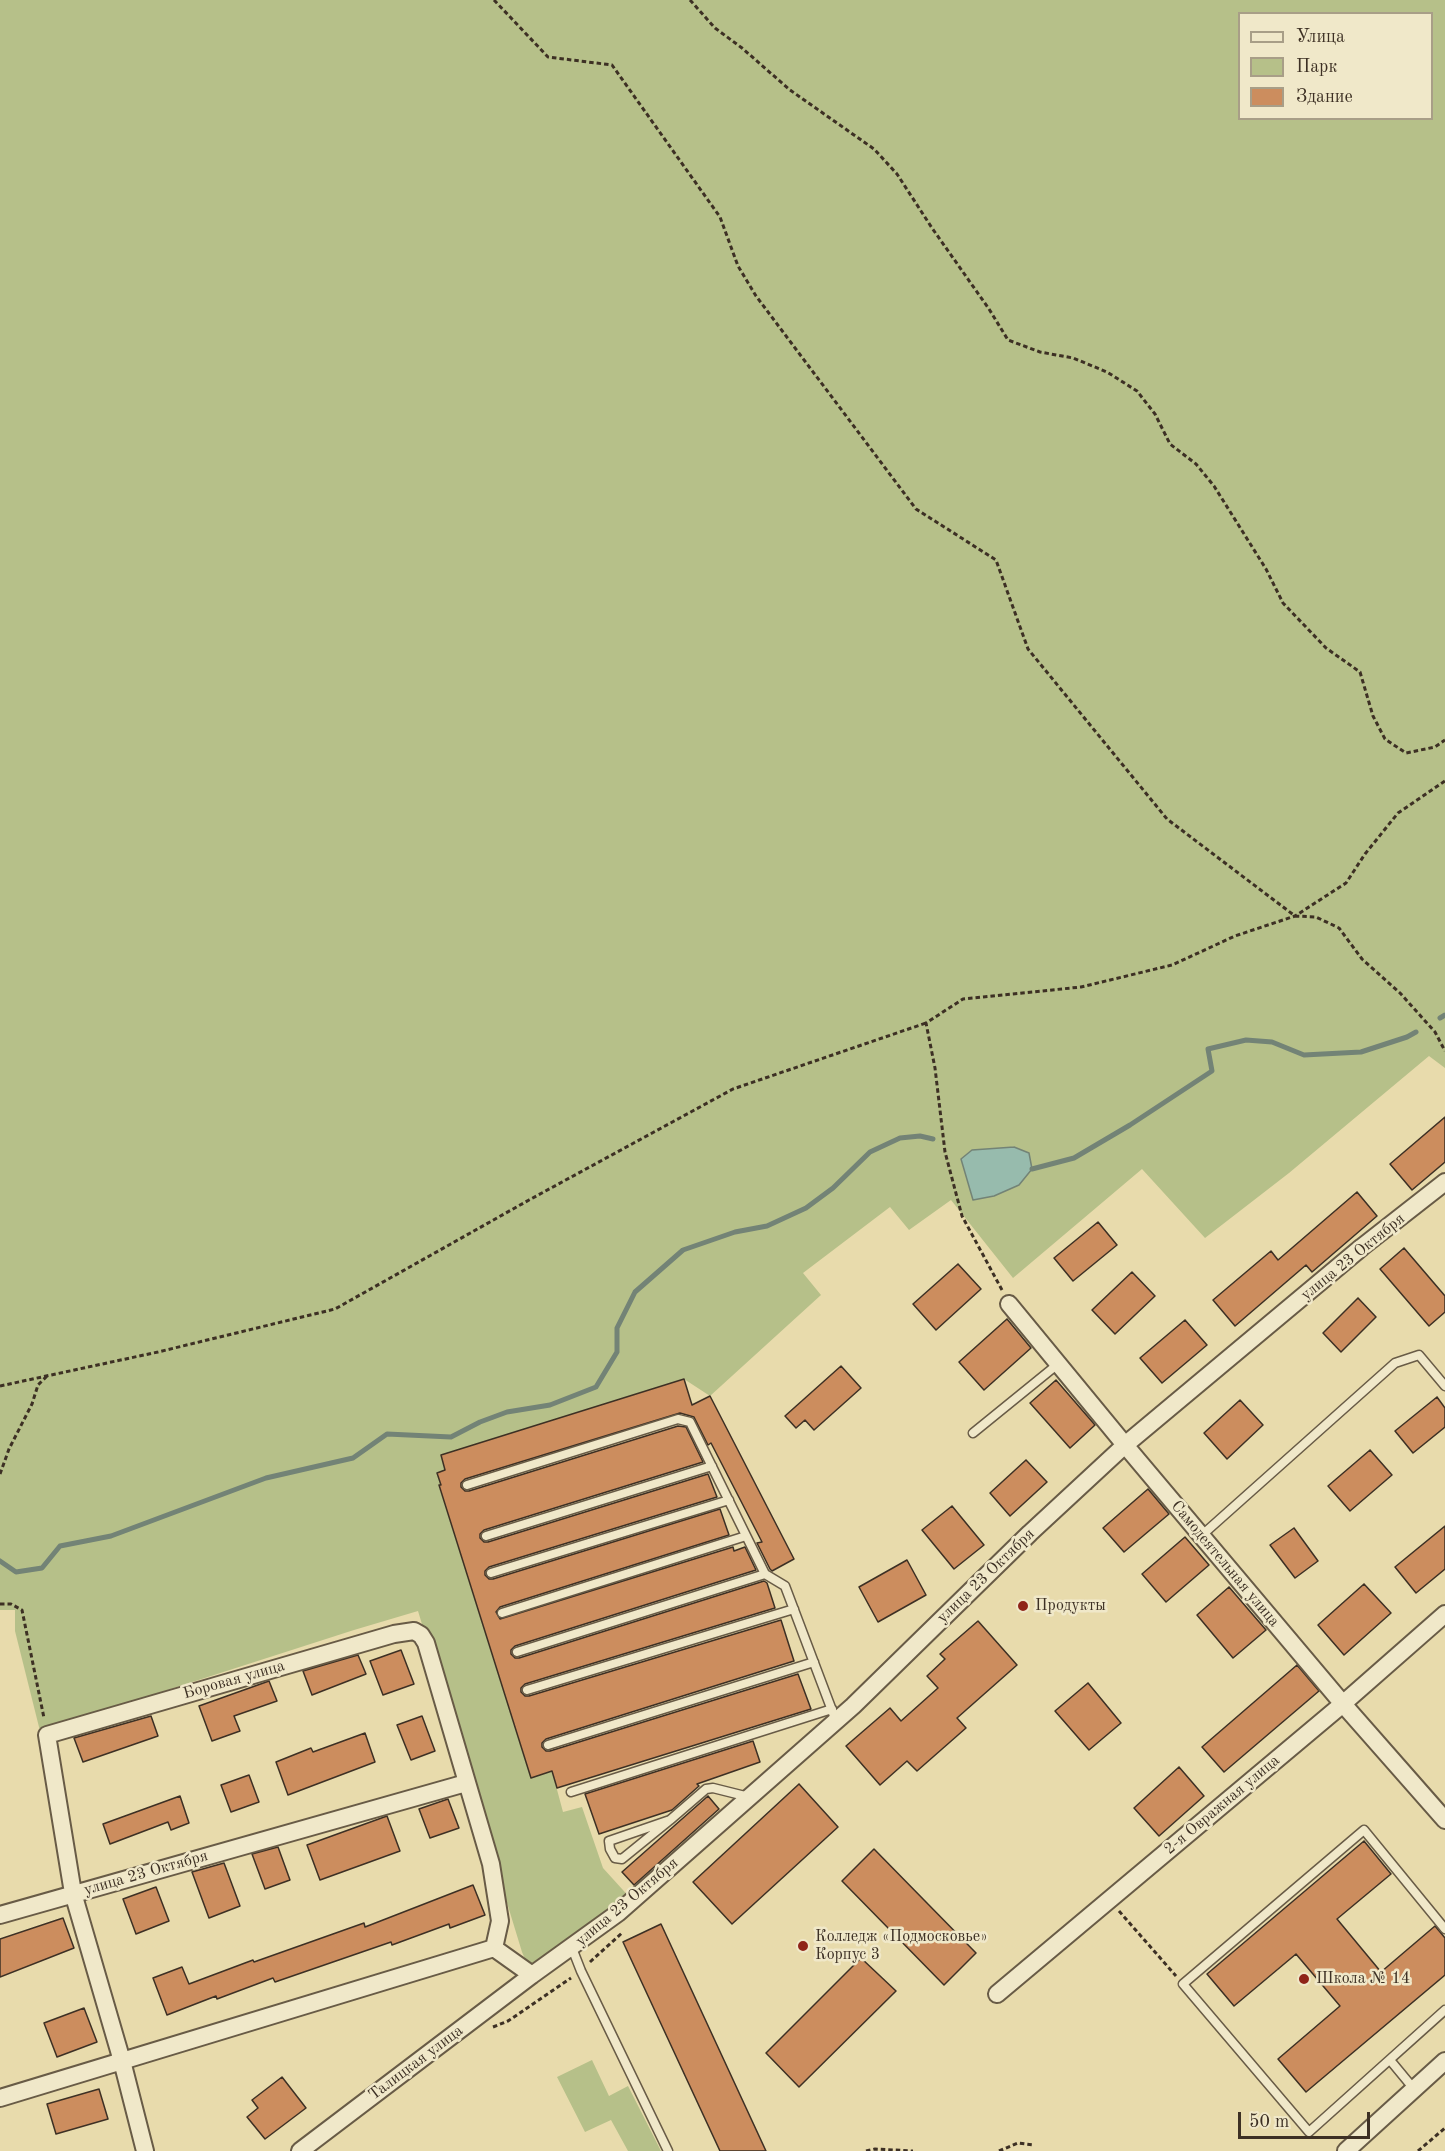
<!DOCTYPE html>
<meta charset="utf-8">
<style>
body{margin:0}
#map{position:relative;width:1445px;height:2151px;overflow:hidden;background:#e8dbac;font-family:"Old Standard TT",serif}
canvas{display:block}
.legend{position:absolute;left:1238px;top:12px;width:195px;height:108px;box-sizing:border-box;background:#f0e8c9;border:2px solid #a89e87;margin:0;padding:8px 10px;list-style:none;font-size:18px;color:#3d3024}
.legend li{display:flex;align-items:center;gap:12px;height:30px}
.legend b{width:30px;border:2px solid #a89e87}
.scale{position:absolute;left:1238px;top:2112px;width:132px;height:27px;box-sizing:border-box;border:3px solid #3d3024;border-top:0;padding-left:8px;font-size:18px;line-height:21px;white-space:nowrap;color:#3d3024;-webkit-text-stroke:4px #f0e8c9;paint-order:stroke}
</style>
<div id="map">
<canvas width="1445" height="2151"></canvas>
<ul class="legend">
<li><b style="height:8px;background:#f0e8c9"></b>Улица</li>
<li><b style="height:16px;background:#b6c089"></b>Парк</li>
<li><b style="height:16px;background:#cc8d5e"></b>Здание</li>
</ul>
<div class="scale">50 m</div>
</div>
<script>
const c = document.querySelector('canvas').getContext('2d');
c.lineJoin = 'round';
function fill(path, color) { c.fillStyle = color; c.fill(path, 'evenodd'); }
const shape = rows => new Path2D(rows.map(r => 'M' + r).join(''));
function trace(path, color, width, dash) { c.strokeStyle = color; c.lineWidth = width; c.lineCap = dash ? 'butt' : 'round'; c.setLineDash(dash || []); c.stroke(path); }
function write(font, color, halo, rows, align = 'center') {
  c.font = font + ' "Old Standard TT",serif'; c.lineWidth = 5; c.setLineDash([]); c.textBaseline = 'middle'; c.strokeStyle = halo; c.fillStyle = color; for (const [text, x, y, turn = 0] of rows) {
    c.save(); c.translate(x, y); c.rotate((+turn || 0) * Math.PI / 180); c.textAlign = isNaN(turn) ? turn : align; if (halo) c.strokeText(text, 0, 0); c.fillText(text, 0, 0); c.restore();
  }
}
fill(shape([
 [0,0,1445,0,1445,1068,1429,1056,1289,1173,1205,1238,1142,1169,1013,1278,951,1200,909,1230,890,1207,803,1273,821,1295,710,1396,684,1379,437,1473,441,1485,439,1486,531,1778,552,1771,563,1812,582,1807,603,1868,632,1900,532,1975,522,1952,418,1611,354,1630,40,1731,15,1631,15,1610,0,1610],
 [1240,14,1432,14,1432,118,1240,118],
 [592,2060,609,2096,628,2086,661,2151,628,2151,611,2120,585,2132,557,2077]
]), '#b6c089');
const water = shape([
 [1014,1147,1029,1153,1032,1169,1019,1185,994,1196,973,1200,961,1159,972,1150,1014,1147]
]);
fill(water, '#97bbad');
trace(water, '#738376', 1.5);
trace(shape([
 [1440,1018,1445,1015],
 [1032,1169,1074,1158,1130,1125,1212,1071,1208,1049,1246,1040,1272,1042,1304,1055,1361,1052,1407,1037,1416,1032],
 [0,1561,16,1572,42,1568,60,1546,111,1536,266,1478,353,1458,387,1434,451,1437,480,1422,507,1412,550,1405,596,1387,617,1352,617,1328,635,1292,683,1250,735,1232,767,1226,806,1208,833,1188,870,1152,900,1138,920,1136,933,1139]
]), '#738376', 5);
const building = shape([
 [1445,1117,1445,1162,1412,1190,1390,1164,1445,1117],
 [1357,1192,1377,1216,1312,1272,1306,1265,1235,1326,1213,1300,1271,1251,1278,1260,1357,1192],
 [1098,1222,1117,1245,1073,1281,1054,1258,1098,1222],
 [1404,1248,1445,1296,1445,1312,1429,1326,1380,1269,1404,1248],
 [958,1264,981,1289,936,1330,913,1304,958,1264],
 [1132,1272,1155,1296,1115,1334,1092,1310,1132,1272],
 [1358,1298,1376,1317,1341,1352,1323,1333,1358,1298],
 [1007,1319,1031,1348,984,1390,959,1362,1007,1319],
 [1185,1320,1207,1345,1162,1383,1140,1358,1185,1320],
 [841,1366,861,1388,814,1430,805,1420,796,1428,785,1416,841,1366],
 [684,1379,692,1405,710,1396,794,1559,772,1571,770,1569,757,1543,762,1542,711,1443,708,1445,694,1417,680,1413,465,1479,461,1483,461,1487,465,1491,469,1491,678,1426,686,1427,703,1462,484,1530,480,1534,480,1538,484,1542,488,1542,708,1474,717,1497,489,1567,485,1571,485,1575,489,1579,493,1579,720,1509,729,1535,500,1607,496,1612,500,1619,733,1547,734,1551,745,1547,756,1570,515,1646,511,1650,511,1654,515,1658,519,1658,764,1581,767,1583,775,1608,525,1684,521,1688,521,1692,525,1696,529,1696,781,1620,794,1661,546,1739,542,1743,542,1747,546,1751,550,1751,798,1674,811,1709,557,1788,552,1771,531,1778,439,1485,441,1485,437,1473,445,1470,441,1455,684,1379],
 [1056,1380,1095,1425,1070,1448,1030,1403,1056,1380],
 [1437,1397,1445,1408,1445,1427,1413,1453,1395,1431,1437,1397],
 [1240,1400,1263,1425,1227,1459,1204,1433,1240,1400],
 [1370,1450,1392,1475,1350,1511,1328,1486,1370,1450],
 [1026,1460,1047,1482,1010,1516,990,1493,1026,1460],
 [1148,1489,1169,1514,1124,1552,1103,1528,1148,1489],
 [952,1506,984,1545,954,1569,922,1530,952,1506],
 [1445,1526,1445,1569,1416,1593,1395,1567,1445,1526],
 [1294,1528,1318,1561,1295,1578,1270,1545,1294,1528],
 [1185,1537,1209,1565,1166,1602,1142,1574,1185,1537],
 [907,1560,926,1595,878,1622,859,1587,907,1560],
 [1364,1584,1391,1613,1344,1655,1318,1625,1364,1584],
 [1229,1587,1266,1630,1233,1658,1197,1615,1229,1587],
 [978,1621,1017,1665,957,1718,966,1728,917,1771,907,1761,880,1785,846,1746,890,1708,901,1721,938,1688,927,1676,945,1659,940,1654,978,1621],
 [401,1650,414,1684,383,1695,370,1661,401,1650],
 [358,1655,366,1674,312,1695,303,1671,358,1655],
 [1297,1665,1319,1691,1224,1772,1202,1747,1297,1665],
 [269,1681,277,1701,234,1716,240,1731,212,1741,199,1706,269,1681],
 [1088,1683,1121,1723,1089,1750,1055,1711,1088,1683],
 [151,1716,158,1736,83,1762,74,1738,151,1716],
 [422,1716,435,1751,411,1760,397,1725,422,1716],
 [365,1733,375,1762,288,1795,276,1762,311,1748,313,1752,365,1733],
 [753,1741,760,1762,697,1784,699,1786,672,1810,599,1834,585,1794,753,1741],
 [1179,1767,1204,1796,1159,1836,1134,1808,1179,1767],
 [249,1775,259,1802,231,1812,221,1785,249,1775],
 [799,1784,838,1827,732,1924,693,1882,799,1784],
 [180,1796,189,1823,171,1830,168,1822,110,1844,103,1824,180,1796],
 [708,1796,719,1809,634,1885,622,1872,708,1796],
 [448,1799,459,1828,430,1838,419,1809,448,1799],
 [387,1816,400,1851,320,1880,307,1845,387,1816],
 [1364,1841,1391,1874,1337,1919,1381,1972,1435,1926,1445,1938,1445,1975,1306,2092,1278,2059,1340,2006,1296,1954,1234,2006,1207,1974,1364,1841],
 [278,1847,290,1880,265,1889,252,1854,278,1847],
 [874,1849,976,1953,944,1985,842,1881,874,1849],
 [224,1863,240,1906,209,1918,192,1872,224,1863],
 [473,1885,485,1915,450,1928,449,1924,392,1945,391,1942,275,1982,273,1978,217,1999,216,1996,167,2015,153,1978,182,1967,189,1984,253,1960,254,1962,364,1923,365,1927,473,1885],
 [156,1887,169,1921,136,1934,123,1899,156,1887],
 [63,1918,74,1948,0,1977,0,1939,63,1918],
 [661,1924,766,2151,720,2151,623,1942,661,1924],
 [861,1958,896,1991,799,2087,766,2053,861,1958],
 [84,2008,97,2042,57,2057,44,2023,84,2008],
 [282,2077,306,2108,265,2139,247,2117,258,2108,252,2100,282,2077],
 [99,2089,108,2119,56,2134,47,2104,99,2089]
]);
fill(building, '#cc8d5e');
trace(building, '#3d3024', 1.5);
const lane = shape([
 [973,1433,1058,1364],
 [467,1485,678,1419,690,1422,765,1574,785,1586,836,1721],
 [486,1536,712,1466],
 [1201,1536,1395,1363,1419,1355,1445,1386],
 [491,1573,729,1500],
 [502,1613,746,1536],
 [517,1652,765,1574],
 [527,1690,794,1609],
 [548,1745,814,1662],
 [571,1792,832,1709],
 [670,1820,622,1859,615,1858,610,1849,609,1841,670,1820,706,1789,713,1788,749,1797],
 [1445,1929,1364,1830,1183,1984,1309,2132,1445,2010],
 [572,1948,581,1971,668,2151],
 [1390,2060,1414,2089]
]);
const street = shape([
 [1009,1304,1125,1445,1343,1704,1445,1820],
 [0,1915,466,1783],
 [997,1994,1338,1708,1445,1614],
 [0,2098,494,1948],
 [145,2151,122,2061,73,1893,47,1735,394,1634,414,1631,421,1635,426,1643,491,1864,500,1921,494,1948,532,1975],
 [300,2151,532,1975,618,1913,853,1706,1030,1533,1125,1445,1362,1247,1445,1182],
 [1346,2151,1445,2061]
]);
trace(lane, '#685b46', 11);
trace(street, '#685b46', 20);
trace(shape([
 [494,0,548,57,612,65,720,217,738,266,756,296,916,509,996,560,1028,649,1167,819,1295,916,1316,917,1339,928,1362,959,1400,993,1435,1032,1445,1051],
 [690,0,715,28,742,48,790,90,874,149,897,174,932,228,989,309,1008,340,1040,352,1073,358,1107,372,1137,391,1155,414,1170,444,1196,464,1214,486,1266,569,1283,603,1326,648,1360,672,1373,716,1385,739,1406,753,1435,747,1445,740],
 [1002,1290,962,1216,945,1152,935,1068,926,1023,963,999,1081,987,1172,965,1235,936,1295,916,1346,883,1365,854,1398,813,1445,781],
 [0,1386,158,1352,335,1309,529,1200,733,1089,926,1023],
 [0,1474,9,1449,32,1404,38,1385,47,1376],
 [0,1604,11,1604,22,1610,44,1718],
 [1119,1911,1176,1976],
 [590,1962,623,1932],
 [493,2027,508,2021,571,1978],
 [866,2151,875,2149,913,2151],
 [999,2151,1018,2143,1034,2145],
 [1418,2151,1445,2128]
]), '#3d3024', 3, [4.5, 3]);
trace(lane, '#f0e8c9', 8);
trace(street, '#f0e8c9', 16);
for (const [x, y, r, color] of [
 [1023,1606,6,"#8f2418"],
 [803,1946,6,"#8f2418"],
 [1304,1979,6,"#8f2418"]
]) { const dot = new Path2D(); dot.arc(x, y, r, 0, 2 * Math.PI); c.fillStyle = color; c.fill(dot); trace(dot, '#f0e8c9', 2); }
write('16px', '#3d3024', '#f0e8c9', [
 ["улица 23 Октября",1353,1257,-39],
 ["Самодеятельная улица",1225,1564,50],
 ["улица 23 Октября",986,1576,-44],
 ["Боровая улица",234,1680,-16],
 ["2-я Овражная улица",1222,1805,-40],
 ["улица 23 Октября",146,1873,-16],
 ["улица 23 Октября",627,1902,-40],
 ["Талицкая улица",416,2063,-37]
]);
write('16px', '#3d3024', '#f0e8c9', [
 ["Продукты",1035,1606],
 ["Колледж «Подмосковье»",815,1937],
 ["Корпус 3",815,1955],
 ["Школа № 14",1316,1979]
], 'left');
</script>
